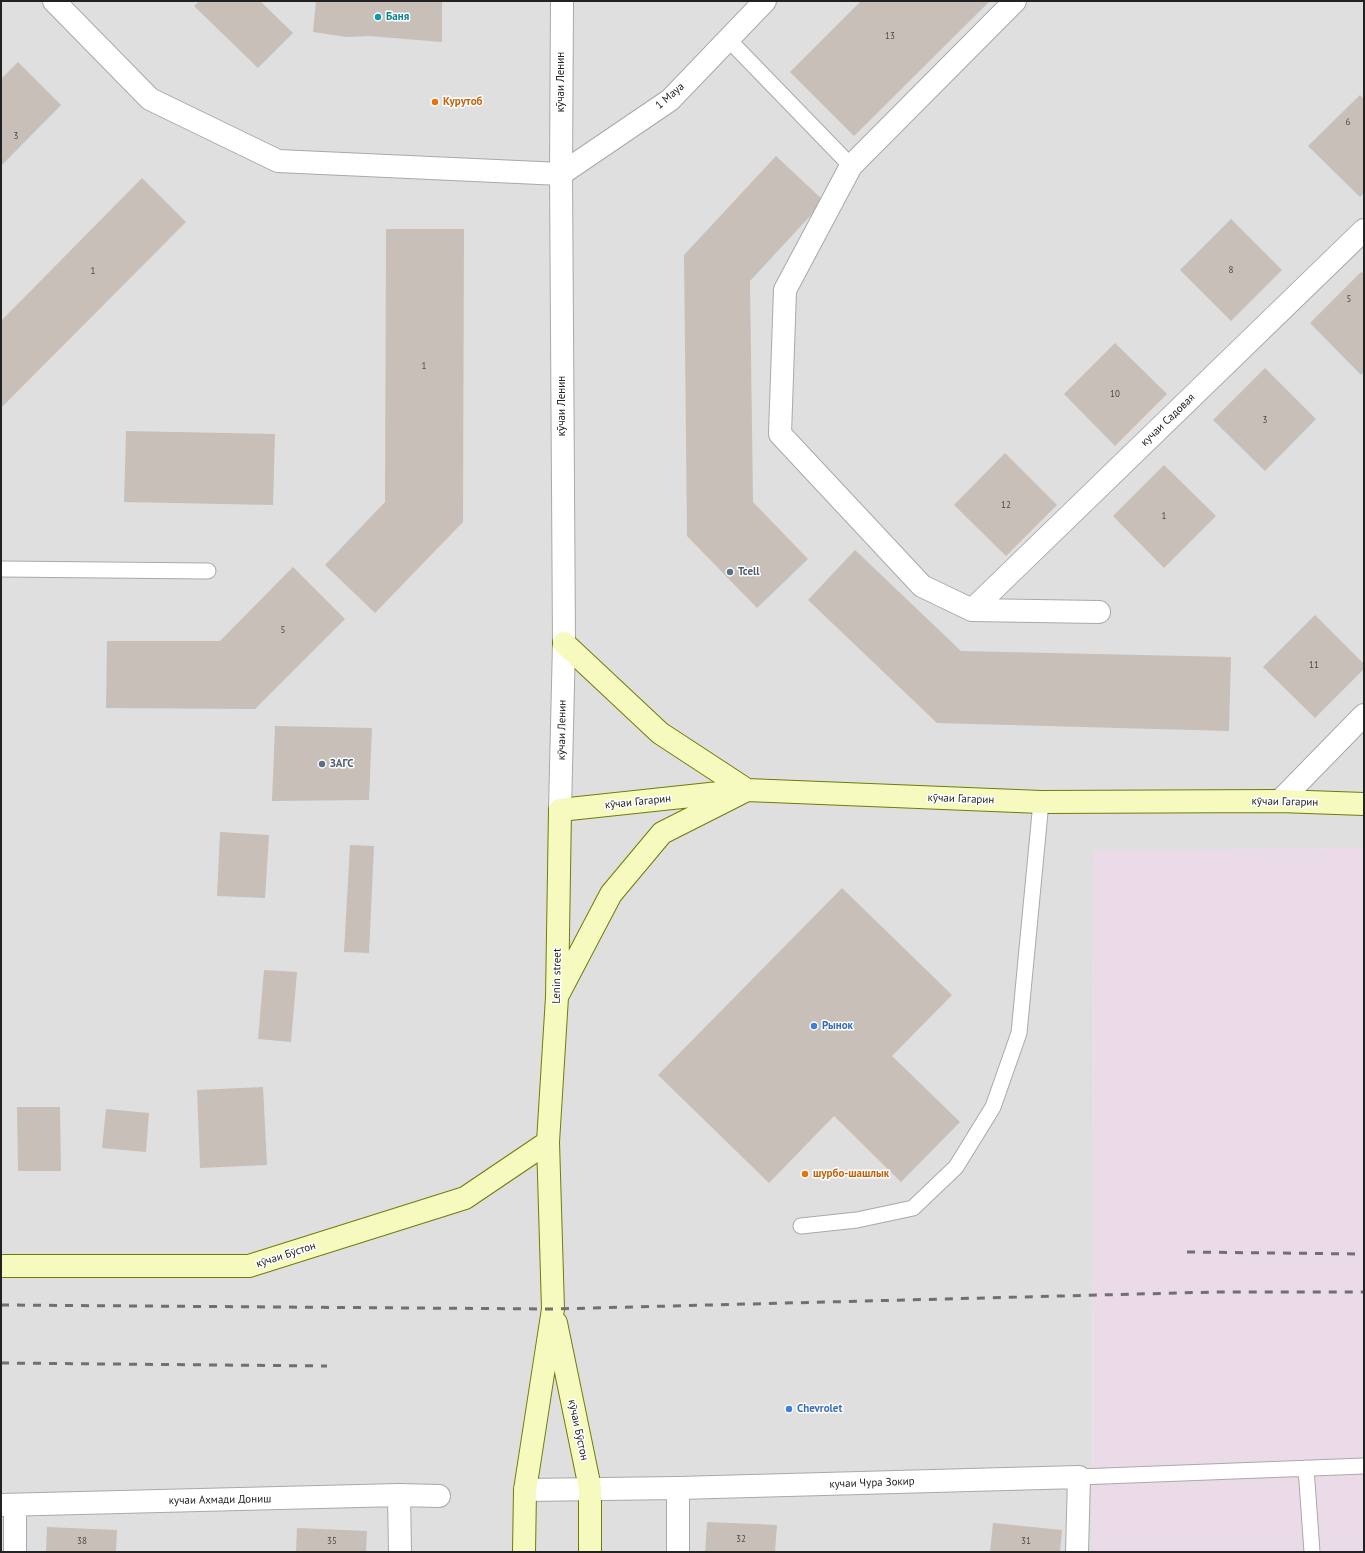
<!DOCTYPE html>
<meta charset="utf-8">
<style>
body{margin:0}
#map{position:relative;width:1365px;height:1553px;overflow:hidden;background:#f2efe9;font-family:"PT Sans",sans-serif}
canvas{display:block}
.frame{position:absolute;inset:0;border:2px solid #222;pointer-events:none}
</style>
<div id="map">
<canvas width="1365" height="1553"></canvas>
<div class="frame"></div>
</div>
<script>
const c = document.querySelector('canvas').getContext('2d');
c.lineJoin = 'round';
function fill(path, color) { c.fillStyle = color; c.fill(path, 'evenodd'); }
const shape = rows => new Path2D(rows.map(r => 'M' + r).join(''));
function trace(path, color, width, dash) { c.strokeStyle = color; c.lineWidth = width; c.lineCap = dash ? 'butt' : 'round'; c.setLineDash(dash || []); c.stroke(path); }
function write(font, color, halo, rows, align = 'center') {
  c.font = font + ' "PT Sans",sans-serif'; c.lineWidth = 3; c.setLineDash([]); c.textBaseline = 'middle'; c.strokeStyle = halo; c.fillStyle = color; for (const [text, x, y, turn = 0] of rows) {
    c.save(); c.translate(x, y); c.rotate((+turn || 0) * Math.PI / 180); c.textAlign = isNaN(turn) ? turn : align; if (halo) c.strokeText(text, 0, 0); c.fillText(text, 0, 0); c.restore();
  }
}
fill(shape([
 [1,1,1364,1,1364,848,1094,852,1092,1552,1,1552]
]), '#e0dfdf');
fill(shape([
 [1364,848,1364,1552,1092,1552,1094,851]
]), '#ebdbe8');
fill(shape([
 [199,1,260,1,293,33,258,68,194,6],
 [316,1,442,1,442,42,369,36,346,37,313,32],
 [861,1,990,1,854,136,790,72],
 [18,62,61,105,1,166,1,79],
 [1360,95,1364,99,1364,193,1360,197,1308,146],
 [776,156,824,201,750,281,753,502,808,559,757,608,687,536,684,255],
 [142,178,186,222,1,408,1,321],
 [1231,219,1282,270,1231,321,1180,270],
 [386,229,464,229,463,522,375,613,325,565,385,502],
 [1361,272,1364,274,1364,372,1361,375,1310,323],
 [1115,343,1167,394,1115,446,1064,394],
 [1265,368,1316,419,1265,471,1213,420],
 [126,431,275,434,273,505,124,502],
 [1005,453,1057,505,1006,556,954,505],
 [1164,465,1216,516,1164,568,1113,516],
 [855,550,961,651,1231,657,1229,731,937,723,808,600],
 [293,567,345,619,255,709,106,708,107,641,220,641],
 [1315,615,1364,664,1364,669,1315,718,1263,667],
 [275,726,372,728,369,800,272,801],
 [220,832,269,835,265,898,217,896],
 [350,845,374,846,369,953,344,952],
 [842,888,952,995,892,1056,960,1122,901,1182,834,1116,769,1183,658,1075],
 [264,970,297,972,291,1042,258,1039],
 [263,1087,267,1165,200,1168,197,1090],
 [17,1107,60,1107,61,1171,18,1171],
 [106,1109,149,1113,146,1152,102,1148],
 [707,1522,777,1525,775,1552,705,1552],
 [993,1523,1062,1530,1060,1552,990,1552],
 [47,1527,117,1530,116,1552,46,1552],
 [297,1528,367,1531,366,1552,296,1552]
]), '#c7bfb8');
const service = shape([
 [728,39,851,166],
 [1,569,208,571],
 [801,1226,857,1220,913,1208,956,1167,993,1107,1019,1033,1041,802],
 [1306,1468,1312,1552],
 [1079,1477,1364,1466]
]);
const minor = shape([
 [54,1,150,99,278,161,561,174,670,100,765,1],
 [1015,1,851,166,785,290,780,434,922,586,972,610,1099,612],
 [972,610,1364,230],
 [1280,801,1364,715],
 [678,1488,678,1552],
 [525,1490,678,1488,1079,1477,1077,1552],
 [399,1495,400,1552],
 [1,1505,399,1495,439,1496],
 [15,1505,15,1552]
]);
const tertiary = shape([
 [560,810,564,643,561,174,562,1]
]);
const secondary = shape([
 [559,993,611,894,662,833,747,790,660,733,564,643],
 [1,1266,249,1266,465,1198,548,1142],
 [556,1323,590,1488,590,1552],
 [524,1552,525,1490,553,1309,548,1142,557,997,560,810,747,790,1041,802,1280,801,1364,804]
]);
trace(service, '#a9a9a9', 17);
trace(minor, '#a9a9a9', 24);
trace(tertiary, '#a9a9a9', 24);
trace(secondary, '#707d05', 24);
trace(service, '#fff', 15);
trace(minor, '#fff', 22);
trace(tertiary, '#fff', 22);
trace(secondary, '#f7fabf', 22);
trace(shape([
 [1187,1252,1364,1254],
 [1,1305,553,1309,1217,1292,1364,1292],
 [1,1363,327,1366]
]), '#707070', 3, [8, 8]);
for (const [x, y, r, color] of [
 [378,17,4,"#0f9aa8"],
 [435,102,4,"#e8710a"],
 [730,572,4,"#5c6f8a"],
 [322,764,4,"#5c6f8a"],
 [814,1026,4,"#3f7fe0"],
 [805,1174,4,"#e8710a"],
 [789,1409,4,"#3f7fe0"]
]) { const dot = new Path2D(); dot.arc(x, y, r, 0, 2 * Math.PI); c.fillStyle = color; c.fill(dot); trace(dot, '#fff', 1.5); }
write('9px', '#4b4948', null, [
 ["13",890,36],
 ["6",1348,122],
 ["3",16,136],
 ["8",1231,270],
 ["1",93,271],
 ["5",1349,299],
 ["1",424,366],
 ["10",1115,394],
 ["3",1265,420],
 ["12",1006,505],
 ["1",1164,516],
 ["5",283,630],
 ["11",1314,665],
 ["32",741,1539],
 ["38",82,1541],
 ["35",332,1541],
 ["31",1026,1541]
]);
write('bold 11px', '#0d838f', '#fff', [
 ["Баня",386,17]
], 'left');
write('11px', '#222', '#fff', [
 ["кӯчаи Ленин",561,82,-90],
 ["1 Maya",670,96,-41],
 ["кӯчаи Ленин",562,406,-90],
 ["кучаи Садовая",1168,420,-44],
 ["кӯчаи Ленин",562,730,-89],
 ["кӯчаи Гагарин",961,799,2],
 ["кӯчаи Гагарин",638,802,-6],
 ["кӯчаи Гагарин",1285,802,1],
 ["Lenin street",557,976,-89],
 ["кӯчаи Бӯстон",286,1255,-18],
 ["кӯчаи Бӯстон",578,1430,78],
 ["кучаи Чура Зокир",872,1483,-2],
 ["кучаи Ахмади Дониш",220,1500,-1]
]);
write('bold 11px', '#c56008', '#fff', [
 ["Курутоб",443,102],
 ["шурбо-шашлык",813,1174]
], 'left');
write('bold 11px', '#4e5e75', '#fff', [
 ["Tcell",738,572],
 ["ЗАГС",330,764]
], 'left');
write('bold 11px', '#366cbe', '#fff', [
 ["Рынок",822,1026],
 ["Chevrolet",797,1409]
], 'left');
</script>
